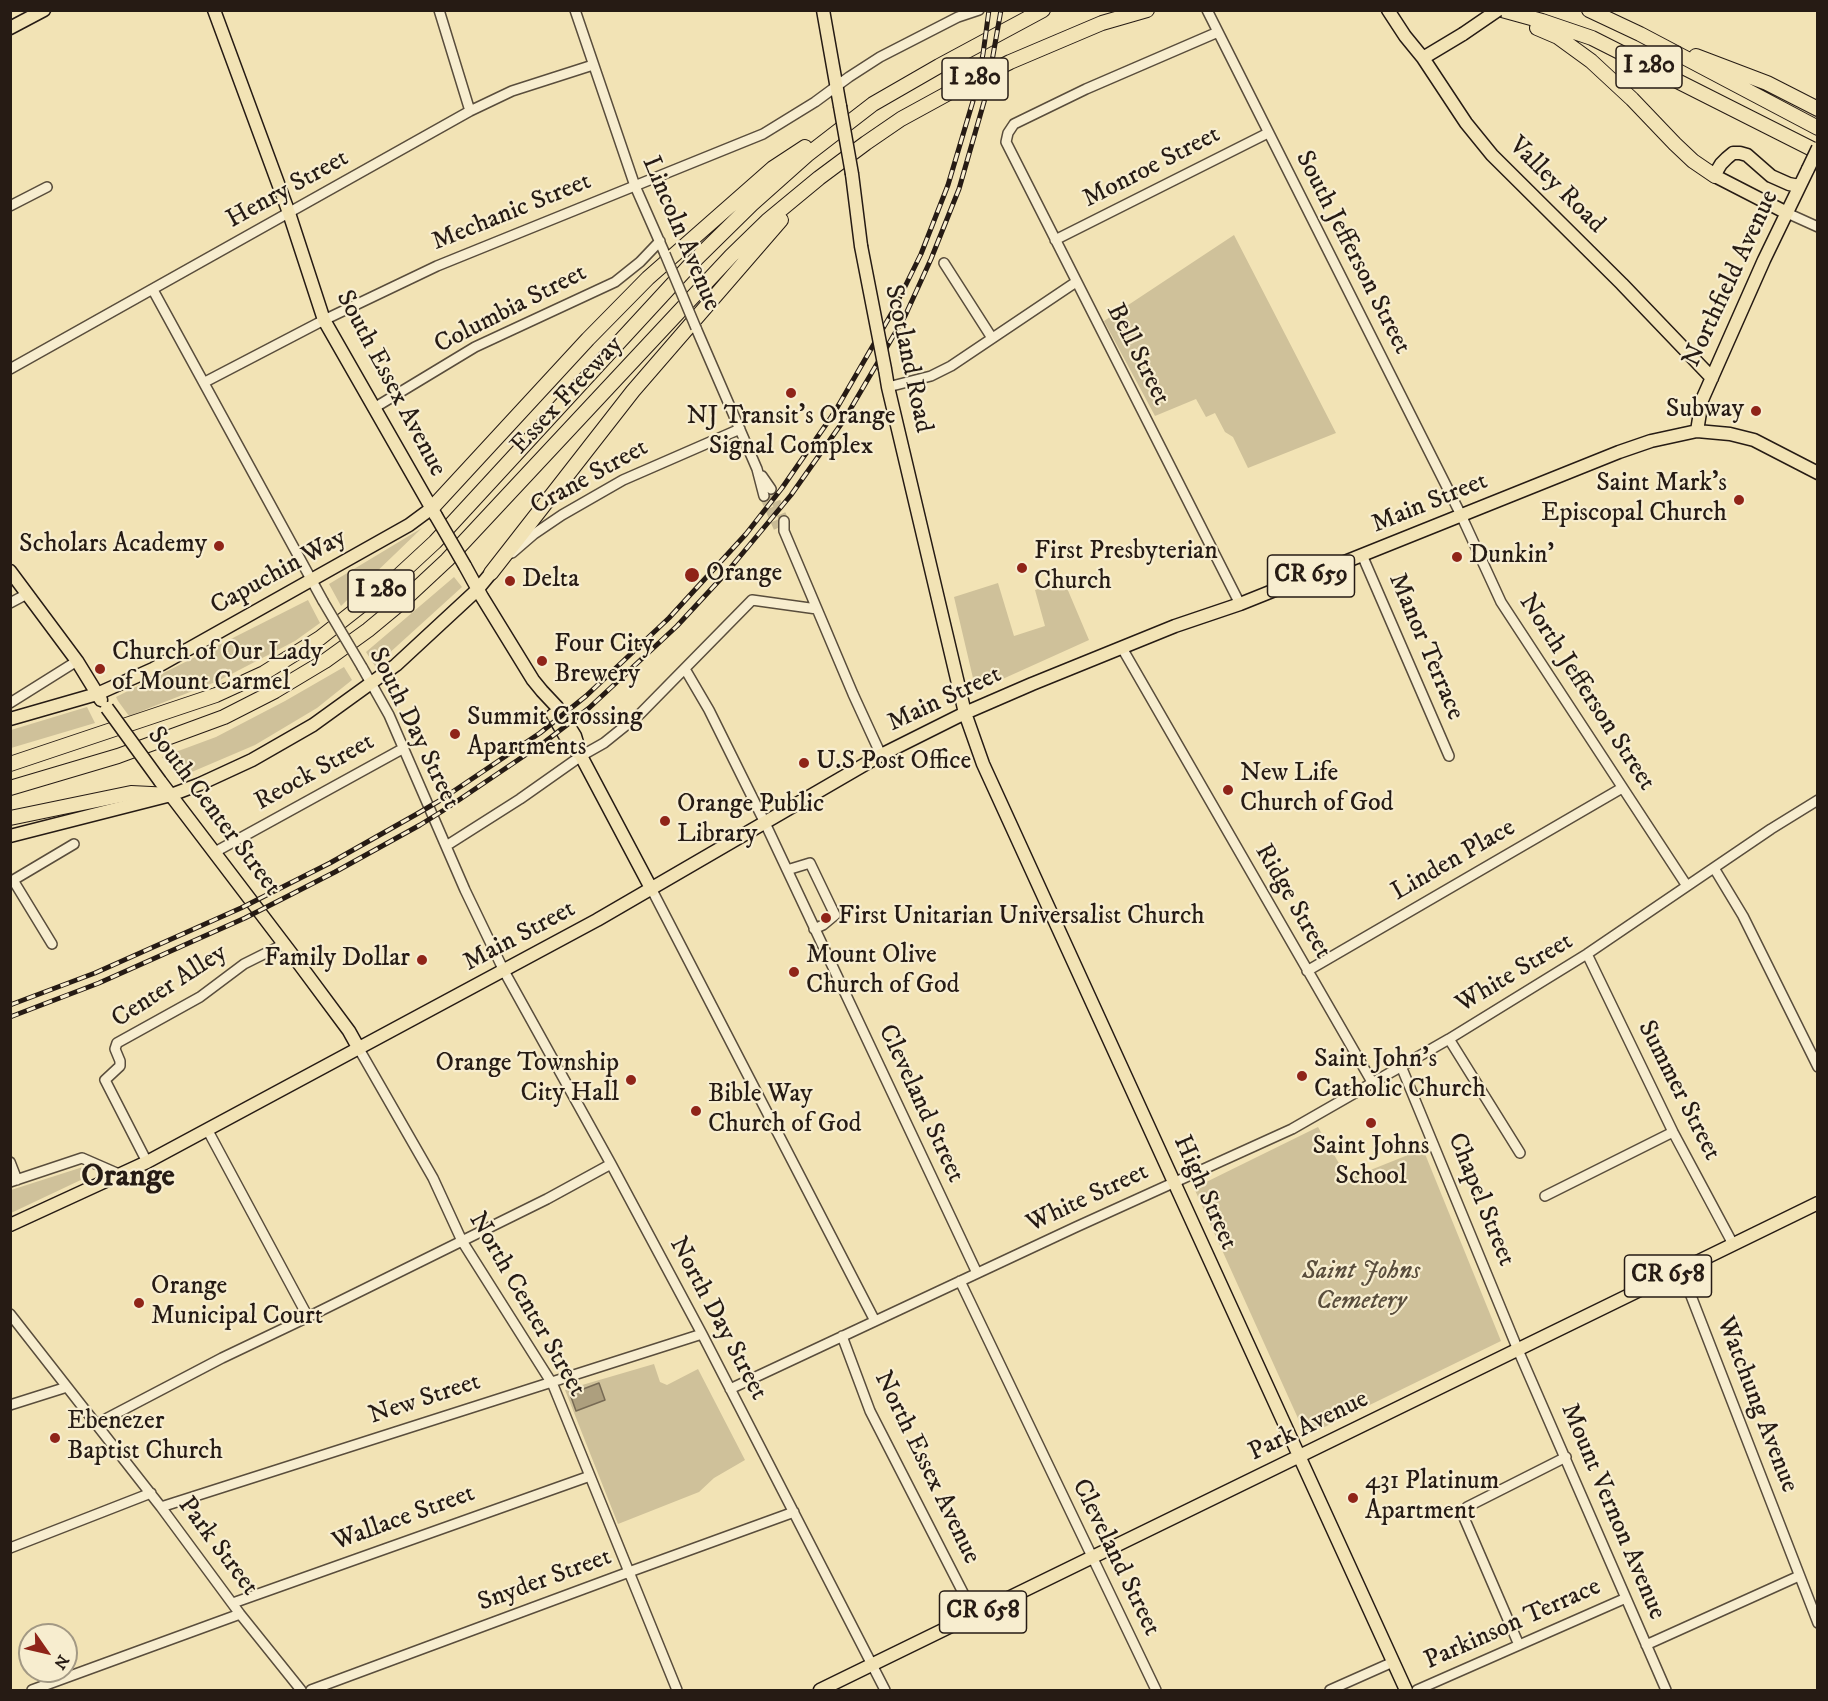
<!DOCTYPE html>
<style>
body{margin:0}
#map{position:relative;width:1828px;height:1701px;overflow:hidden;background:#f2e3b5;font-family:"IM FELL DW Pica",serif}
canvas{display:block}
.frame{position:absolute;inset:0;border:12px solid #261b14;pointer-events:none}
.north{position:absolute;left:18px;top:1623px;width:60px;height:60px;box-sizing:border-box;background:#f7edcf;border:2px solid #a39984;border-radius:50%;rotate:124deg;font-size:16px;font-weight:700;line-height:24px;text-align:center;color:#261b14}
.north::after{content:'';display:block;margin:auto;width:21px;height:27px;background:#8f2418;clip-path:polygon(50% 0,100% 100%,50% 72%,0 100%)}
</style>
<div id="map">
<canvas width="1828" height="1701"></canvas>
<div class="frame"></div>
<div class="north">N</div>
</div>
<script>
const c = document.querySelector('canvas').getContext('2d');
c.lineJoin = 'round';
function fill(path, color) { c.fillStyle = color; c.fill(path, 'evenodd'); }
const shape = rows => new Path2D(rows.map(r => 'M' + r).join(''));
function trace(path, color, width, dash) { c.strokeStyle = color; c.lineWidth = width; c.lineCap = dash ? 'butt' : 'round'; c.setLineDash(dash || []); c.stroke(path); }
function write(font, color, halo, rows, align = 'center') {
  c.font = font + ' "IM FELL DW Pica",serif'; c.lineWidth = 4.5; c.setLineDash([]); c.textBaseline = 'middle'; c.strokeStyle = halo; c.fillStyle = color; for (const [text, x, y, turn = 0] of rows) {
    c.save(); c.translate(x, y); c.rotate((+turn || 0) * Math.PI / 180); c.textAlign = isNaN(turn) ? turn : align; if (halo) c.strokeText(text, 0, 0); c.fillText(text, 0, 0); c.restore();
  }
}
fill(shape([
 [1234,235,1336,433,1248,468,1233,437,1225,432,1215,413,1206,417,1196,399,1155,416,1104,321],
 [422,528,341,606,329,584],
 [454,577,462,587,375,666,366,652],
 [1064,581,1089,640,976,691,954,597,998,583,1014,636,1045,626,1035,590],
 [308,600,320,623,295,641,218,681,129,716,118,701,116,697],
 [344,667,352,680,317,708,255,745,180,777,162,757,216,737,285,701],
 [87,707,95,723,11,748,11,730],
 [1318,1127,1348,1179,1423,1149,1501,1341,1306,1436,1194,1188],
 [86,1166,90,1171,85,1178,11,1213,11,1190],
 [654,1364,660,1382,667,1385,698,1369,745,1460,714,1478,699,1492,618,1524,565,1390]
]), '#cfc19a');
const water = shape([
 [599,1383,605,1400,576,1411,570,1394,599,1383]
]);
fill(water, '#ad9f7e');
trace(water, '#776a54', 1.5);
trace(shape([
 [771,489,784,521],
 [764,496,778,528]
]), '#c9bb95', 9, [9, 4.5]);
const minor = shape([
 [439,10,470,111],
 [575,10,635,186,665,254],
 [1207,10,1461,515,1501,602,1687,886],
 [1218,32,1086,89,1014,124,1008,133,1006,142,1240,604],
 [10,206,47,187],
 [1787,213,1818,227],
 [1055,240,1268,133],
 [944,263,992,338],
 [153,290,323,601],
 [696,328,757,469,764,496],
 [10,369,470,111,512,91,593,65],
 [205,382,324,320,437,266,763,134,815,102,849,77,880,57,958,17,979,10],
 [888,387,931,376,951,366,1076,282],
 [374,408,475,347,615,282,640,262,660,241],
 [762,476,771,489],
 [784,521,784,531,853,694,881,755],
 [512,553,534,534,562,515,623,480,740,429],
 [1362,555,1449,756],
 [10,603,27,594],
 [1122,648,1372,1082],
 [362,667,389,715,465,890,504,971,611,1164,702,1334,885,1690],
 [685,669,709,710,765,823,977,1273],
 [10,703,77,661],
 [446,846,520,799,581,756,604,743,640,714,752,600,817,609],
 [215,852,404,748],
 [1714,868,1743,916,1818,1067],
 [787,870,810,863,835,915,823,925,814,929],
 [13,880,52,944],
 [10,882,74,844],
 [652,890,875,1321],
 [1587,954,1673,1132,1733,1244],
 [1307,971,1622,788],
 [1449,1039,1520,1153],
 [359,1049,433,1178,462,1241,553,1385,677,1690],
 [1401,1066,1518,1350,1666,1690],
 [207,1129,308,1317],
 [10,1162,17,1180],
 [147,1162,105,1080,120,1066,120,1061,115,1049,117,1043,200,997,244,964,284,944],
 [10,1182,82,1158,121,1175],
 [1545,1196,1673,1132],
 [1681,1270,1818,1623],
 [960,1281,1156,1690],
 [10,1314,161,1507,240,1614,301,1690],
 [842,1336,870,1411,975,1616],
 [730,1389,1076,1227,1292,1129,1449,1039,1587,954,1771,829,1818,800],
 [10,1405,67,1387],
 [96,1424,222,1358,308,1317,547,1199,611,1164],
 [161,1507,702,1334],
 [10,1548,151,1493],
 [233,1603,590,1476],
 [1519,1645,1462,1513,1467,1507,1566,1457],
 [1646,1645,1799,1576],
 [32,1690,240,1614],
 [311,1690,629,1572,794,1512],
 [1330,1690,1393,1662],
 [1417,1690,1626,1598]
]);
const major = shape([
 [214,10,289,213,324,320,436,516],
 [823,10,840,106],
 [1388,10,1405,36,1423,58,1466,123,1492,155,1622,284,1712,378],
 [10,28,44,10],
 [1423,58,1463,34],
 [852,174,861,246],
 [1787,213,1715,176,1718,169,1721,164,1727,158,1733,153,1740,153,1747,155,1771,176,1789,184,1799,186],
 [885,369,888,387,965,713,983,764,1406,1690],
 [1697,431,1702,400,1764,260,1808,169],
 [465,566,482,597,533,680,542,691,557,707,575,736,581,756,652,890],
 [10,571,77,661,101,700],
 [553,715,568,741,578,753],
 [10,719,97,694,153,669,409,525,432,508],
 [160,781,300,965,349,1031,359,1049],
 [10,836,171,795,200,784,252,760,313,725,396,665,477,590,491,573],
 [10,1225,147,1162,597,920,881,755,965,713,1032,684,1175,626,1240,604,1619,452,1651,441,1697,431,1730,434,1754,440,1818,473],
 [820,1690,1818,1203]
]);
const highway = shape([
 [1502,10,1542,21,1592,38,1818,152],
 [1589,10,1640,34,1818,128],
 [1537,28,1558,37,1591,61,1632,99,1675,144,1693,161,1715,176],
 [1696,56,1767,83,1818,109],
 [432,508,588,339,648,278,773,168,805,147],
 [491,573,633,391,781,220],
 [10,764,216,695,264,673,320,638,395,579,435,542,692,263,752,204,807,155,873,104,939,66,1043,10],
 [10,788,118,756,224,717,275,691,325,661,368,630,403,601,447,560,731,256,767,221,819,178,866,143,901,119,954,90,1010,62,1102,23,1147,10],
 [10,818,131,793,171,795]
]);
trace(minor, '#594d3c', 12);
trace(major, '#261b14', 15);
trace(highway, '#261b14', 16);
trace(minor, '#f7edcf', 9);
trace(major, '#f2e3b5', 12);
trace(highway, '#f2e3b5', 14);
const rail = shape([
 [10,1005,95,973,241,908,330,863,415,815,439,801,540,733,586,696,669,618,746,534,782,488,834,413,893,311,921,254,948,185,973,101,983,54,989,10],
 [10,1017,99,983,245,918,335,872,420,825,444,810,546,741,589,708,677,626,727,572,791,495,844,420,905,316,931,259,959,189,986,95,1001,10]
]);
trace(rail, '#261b14', 5);
trace(rail, '#f7edcf', 3, [9]);
const minorBridge = shape([
 [665,254,696,328],
 [323,601,362,667]
]);
const majorBridge = shape([
 [1463,34,1498,10],
 [840,106,852,174],
 [1808,169,1818,148],
 [861,246,885,369],
 [436,516,465,566],
 [107,708,160,781]
]);
trace(minorBridge, '#594d3c', 12, []);
trace(majorBridge, '#261b14', 15, []);
trace(minorBridge, '#f7edcf', 9);
trace(majorBridge, '#f2e3b5', 12);
for (const [x, y, r, color] of [
 [791,393,6,"#8f2418"],
 [1756,411,6,"#8f2418"],
 [1739,500,6,"#8f2418"],
 [219,546,6,"#8f2418"],
 [1457,557,6,"#8f2418"],
 [1022,568,6,"#8f2418"],
 [692,575,8,"#8f2418"],
 [510,581,6,"#8f2418"],
 [542,661,6,"#8f2418"],
 [100,669,6,"#8f2418"],
 [455,734,6,"#8f2418"],
 [804,763,6,"#8f2418"],
 [1228,790,6,"#8f2418"],
 [665,821,6,"#8f2418"],
 [826,918,6,"#8f2418"],
 [422,960,6,"#8f2418"],
 [794,972,6,"#8f2418"],
 [1302,1076,6,"#8f2418"],
 [631,1080,6,"#8f2418"],
 [696,1111,6,"#8f2418"],
 [1371,1123,6,"#8f2418"],
 [139,1303,6,"#8f2418"],
 [55,1438,6,"#8f2418"],
 [1353,1498,6,"#8f2418"]
]) { const dot = new Path2D(); dot.arc(x, y, r, 0, 2 * Math.PI); c.fillStyle = color; c.fill(dot); trace(dot, '#f7edcf', 2); }
for (const [x, y, w] of [
 [1649,67,66],
 [975,79,66],
 [1311,576,87],
 [381,591,66],
 [1668,1276,87],
 [983,1612,87]
]) { const box = new Path2D(); box.roundRect(x - w / 2, y - 21, w, 42, 4.5); c.fillStyle = '#f7edcf'; c.fill(box); trace(box, '#261b14', 1.5); }
write('bold 24px', '#261b14', null, [
 ["I 280",1649,67],
 ["I 280",975,79],
 ["CR 659",1311,576],
 ["I 280",381,591],
 ["CR 658",1668,1276],
 ["CR 658",983,1612]
]);
write('26px', '#261b14', '#f7edcf', [
 ["Monroe Street",1152,168,-27],
 ["Valley Road",1556,186,45],
 ["Henry Street",288,190,-29],
 ["Mechanic Street",512,213,-22],
 ["Lincoln Avenue",680,234,67],
 ["South Jefferson Street",1352,253,63],
 ["Northfield Avenue",1732,279,-65],
 ["Columbia Street",511,310,-27],
 ["Bell Street",1137,355,63],
 ["Scotland Road",907,359,78],
 ["South Essex Avenue",390,384,62],
 ["Essex Freeway",568,396,-47],
 ["Crane Street",590,478,-29],
 ["Main Street",1430,504,-22],
 ["Capuchin Way",279,573,-29],
 ["Manor Terrace",1425,647,67],
 ["North Jefferson Street",1586,693,57],
 ["Main Street",945,700,-25],
 ["South Day Street",413,729,64],
 ["Reock Street",315,773,-29],
 ["South Center Street",213,812,53],
 ["Linden Place",1454,861,-30],
 ["Ridge Street",1292,902,60],
 ["Main Street",520,937,-28],
 ["White Street",1515,974,-31],
 ["Center Alley",170,987,-33],
 ["Summer Street",1678,1091,63],
 ["Cleveland Street",920,1104,65],
 ["High Street",1204,1193,66],
 ["White Street",1088,1199,-25],
 ["Chapel Street",1480,1200,68],
 ["North Center Street",526,1305,60],
 ["North Day Street",717,1319,62],
 ["New Street",425,1400,-18],
 ["Watchung Avenue",1756,1405,69],
 ["Park Avenue",1309,1427,-26],
 ["North Essex Avenue",926,1468,64],
 ["Mount Vernon Avenue",1612,1512,67],
 ["Wallace Street",404,1519,-20],
 ["Park Street",217,1547,53],
 ["Cleveland Street",1115,1558,64],
 ["Snyder Street",545,1581,-20],
 ["Parkinson Terrace",1513,1625,-24]
]);
write('26px', '#261b14', '#f7edcf', [
 ["Subway",1744,411,"right"],
 ["NJ Transit's Orange",791,418,"center"],
 ["Signal Complex",791,448,"center"],
 ["Saint Mark's",1727,485,"right"],
 ["Episcopal Church",1727,515,"right"],
 ["Scholars Academy",207,546,"right"],
 ["First Presbyterian",1034,553],
 ["Church",1034,583],
 ["Dunkin'",1469,557],
 ["Orange",706,575],
 ["Delta",522,581],
 ["Four City",554,646],
 ["Brewery",554,676],
 ["Church of Our Lady",112,654],
 ["of Mount Carmel",112,684],
 ["Summit Crossing",467,719],
 ["Apartments",467,749],
 ["U.S Post Office",816,763],
 ["New Life",1240,775],
 ["Church of God",1240,805],
 ["Orange Public",677,806],
 ["Library",677,836],
 ["First Unitarian Universalist Church",838,918],
 ["Mount Olive",806,957],
 ["Church of God",806,987],
 ["Family Dollar",410,960,"right"],
 ["Saint John's",1314,1061],
 ["Catholic Church",1314,1091],
 ["Orange Township",619,1065,"right"],
 ["City Hall",619,1095,"right"],
 ["Bible Way",708,1096],
 ["Church of God",708,1126],
 ["Saint Johns",1371,1148,"center"],
 ["School",1371,1178,"center"],
 ["Orange",151,1288],
 ["Municipal Court",151,1318],
 ["Ebenezer",67,1423],
 ["Baptist Church",67,1453],
 ["431 Platinum",1365,1483],
 ["Apartment",1365,1513]
], 'left');
write('italic 26px', '#594d3c', '#f7edcf', [
 ["Saint Johns",1361,1273],
 ["Cemetery",1361,1303]
]);
write('bold 32px', '#261b14', '#f7edcf', [
 ["Orange",128,1178]
]);
</script>
